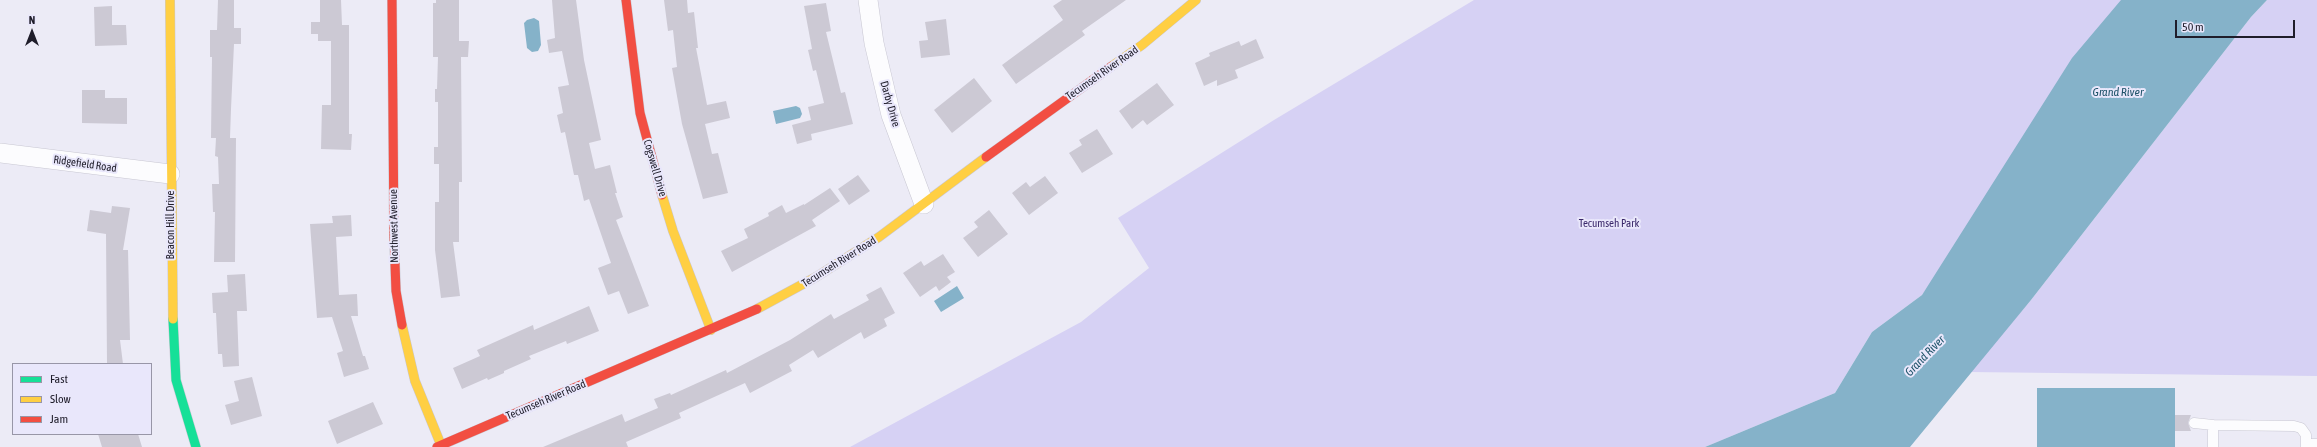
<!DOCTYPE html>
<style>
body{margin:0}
#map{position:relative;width:2317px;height:447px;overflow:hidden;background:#ecebf6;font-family:"Asap Condensed",sans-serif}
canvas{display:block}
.legend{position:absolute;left:12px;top:363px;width:140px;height:72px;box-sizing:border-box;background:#e9e7fb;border:1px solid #9896a7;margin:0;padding:5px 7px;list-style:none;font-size:12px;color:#1f1d2a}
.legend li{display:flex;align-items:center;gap:8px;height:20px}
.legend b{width:20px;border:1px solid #9896a7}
.north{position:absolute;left:12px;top:12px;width:40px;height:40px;-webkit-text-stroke:3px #e9e7fb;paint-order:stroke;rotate:0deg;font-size:11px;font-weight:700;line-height:16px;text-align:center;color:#1f1d2a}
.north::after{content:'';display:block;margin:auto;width:14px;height:18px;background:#1f1d2a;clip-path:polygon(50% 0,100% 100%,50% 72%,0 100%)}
.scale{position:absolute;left:2175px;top:20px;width:120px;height:18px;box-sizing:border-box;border:2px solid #1f1d2a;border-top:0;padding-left:5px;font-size:12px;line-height:14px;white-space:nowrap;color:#1f1d2a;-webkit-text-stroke:3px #e9e7fb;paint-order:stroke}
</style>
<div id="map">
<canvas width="2317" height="447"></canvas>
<ul class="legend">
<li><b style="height:5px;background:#16e098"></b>Fast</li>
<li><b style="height:5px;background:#ffcf43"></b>Slow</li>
<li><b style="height:5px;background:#f24e42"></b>Jam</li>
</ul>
<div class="north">N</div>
<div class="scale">50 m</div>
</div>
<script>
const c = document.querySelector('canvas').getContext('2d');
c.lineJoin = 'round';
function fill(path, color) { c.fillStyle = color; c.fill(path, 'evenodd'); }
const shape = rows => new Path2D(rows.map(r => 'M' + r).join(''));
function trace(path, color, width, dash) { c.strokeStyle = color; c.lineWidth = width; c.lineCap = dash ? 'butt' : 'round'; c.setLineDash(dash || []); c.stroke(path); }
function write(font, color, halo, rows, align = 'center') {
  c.font = font + ' "Asap Condensed",sans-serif'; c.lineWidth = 4; c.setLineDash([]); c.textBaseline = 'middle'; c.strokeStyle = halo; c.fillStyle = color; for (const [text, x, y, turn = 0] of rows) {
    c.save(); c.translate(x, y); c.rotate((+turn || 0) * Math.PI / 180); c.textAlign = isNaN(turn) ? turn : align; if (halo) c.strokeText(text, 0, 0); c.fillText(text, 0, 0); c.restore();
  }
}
fill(shape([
 [1474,0,2139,0,1922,295,1872,332,1835,393,1705,447,850,447,1081,322,1149,268,1118,218,1274,120],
 [2267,0,2317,0,2317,376,1969,372,2031,300,2251,17]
]), '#d6d1f4');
fill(shape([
 [2121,0,2267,0,2251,17,2031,300,1910,447,1705,447,1835,393,1872,332,1922,295,2072,58],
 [534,18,539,21,541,45,538,51,532,52,527,48,524,23,527,20],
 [796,106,800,108,802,114,800,118,776,124,773,111],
 [957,286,964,298,941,312,934,301],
 [2037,388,2175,388,2175,447,2037,447]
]), '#85b2c9');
fill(shape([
 [218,0,234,0,234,28,241,28,241,44,234,44,231,109,230,138,236,138,235,262,214,262,215,212,213,212,212,184,219,184,218,157,215,156,216,138,211,138,212,57,210,57,210,30,217,30],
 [320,0,341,0,342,25,349,25,349,134,352,134,351,150,321,149,322,105,331,105,331,41,318,41,318,34,311,34,311,22,320,22],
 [436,0,459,0,459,41,469,41,468,57,461,57,462,182,459,182,459,242,453,242,460,296,441,298,435,250,435,202,439,202,439,164,434,164,434,147,438,147,438,102,435,102,435,89,437,89,438,57,433,57,433,3,436,3],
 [552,0,576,0,584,60,601,140,589,143,595,169,610,165,617,193,615,193,623,217,616,220,649,306,628,314,619,291,608,295,598,268,611,263,589,199,584,201,578,175,574,175,565,132,561,133,557,115,563,113,558,87,569,85,562,51,549,53,547,40,555,38],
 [664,0,687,0,688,13,694,12,698,48,696,48,707,105,726,101,730,118,705,124,712,154,718,153,728,193,703,199,682,124,672,68,677,67,673,30,668,31],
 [1062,0,1126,0,1082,31,1085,35,1016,84,1002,65,1063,20,1053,6],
 [826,3,831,31,826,32,841,93,845,92,853,124,811,134,812,140,797,144,792,125,811,120,808,107,824,103,816,70,813,71,808,50,812,49,804,6],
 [112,6,112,25,126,25,127,45,95,46,94,7],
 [946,19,950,55,921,58,919,41,928,40,925,22],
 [1256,39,1264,58,1235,70,1238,78,1217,86,1217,80,1204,86,1195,63,1210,56,1209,53,1239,41,1241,46],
 [974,78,992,101,952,133,934,110],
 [1157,83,1174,105,1147,125,1143,120,1132,129,1119,111],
 [82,90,105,90,105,98,127,98,127,124,82,123],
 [1097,129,1113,154,1082,173,1069,153,1082,145,1079,140],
 [858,175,870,191,849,205,838,189],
 [1045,176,1058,193,1029,215,1012,193,1026,182,1030,187],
 [830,188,840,201,812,220,816,226,732,272,721,251,748,238,744,229,769,216,768,213,782,205,786,213,804,204,804,205],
 [112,206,130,208,123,250,128,250,130,340,120,340,123,364,107,364,106,234,87,231,90,210,111,213],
 [989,210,1008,234,978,257,963,238,978,227,974,222],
 [351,215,352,236,336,237,339,295,357,294,358,316,351,316,363,356,365,356,369,369,344,377,337,353,343,351,332,317,317,318,310,224,333,223,332,216],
 [943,254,955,272,947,277,951,282,939,291,936,286,920,297,903,273,921,261,924,266],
 [245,274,247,311,237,311,239,366,223,367,222,354,218,354,216,313,213,313,212,293,228,292,227,275],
 [881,287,895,313,884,319,887,326,864,339,861,332,818,358,813,350,789,365,792,371,750,393,745,383,679,413,681,418,626,442,628,447,543,447,622,414,625,422,658,408,654,399,670,393,671,395,726,370,727,373,790,340,831,314,834,319,869,300,866,295],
 [589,306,599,331,567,344,566,341,529,356,531,359,504,371,504,373,488,380,487,378,462,389,453,368,480,356,477,350,533,325,534,330],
 [252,377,262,416,231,425,225,405,239,401,234,381],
 [373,402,383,424,337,444,328,421],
 [2175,415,2191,415,2188,423,2191,431,2175,431],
 [98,434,138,434,142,447,102,447]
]), '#ccc9d4');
const lane = shape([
 [2194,423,2213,425],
 [2306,444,2317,444],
 [2213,447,2213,425,2294,426,2301,428,2306,435,2306,447]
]);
const street = shape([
 [868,0,874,43,891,115,924,204],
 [0,153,170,174]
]);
const fast = shape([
 [173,319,176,380,196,447]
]);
const slow = shape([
 [170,0,173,319],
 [1112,66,1142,45,1196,0],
 [662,195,673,231,711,330],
 [757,309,816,277,879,237,986,157],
 [402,325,415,381,441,445]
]);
const jam = shape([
 [392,0,394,236,396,291,402,325],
 [626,0,640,113,662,195],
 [986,157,1112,66],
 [437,447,757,309]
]);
trace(lane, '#c8c7d2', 11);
trace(street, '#c8c7d2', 20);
trace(fast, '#c8c7d2', 10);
trace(slow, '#c8c7d2', 10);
trace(jam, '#c8c7d2', 10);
trace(lane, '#fcfcfe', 10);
trace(street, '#fcfcfe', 19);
trace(fast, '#16e098', 9);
trace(slow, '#ffcf43', 9);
trace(jam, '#f24e42', 9);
write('11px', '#1f1d2a', '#e9e7fb', [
 ["Tecumseh River Road",1102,73,-35],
 ["Darby Drive",890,104,74],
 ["Ridgefield Road",85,164,8],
 ["Cogswell Drive",655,168,74],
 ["Beacon Hill Drive",171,225,-90],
 ["Northwest Avenue",394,226,-91],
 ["Tecumseh River Road",839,262,-32],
 ["Tecumseh River Road",546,400,-23]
]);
write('11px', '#392769', '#e9e7fb', [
 ["Tecumseh Park",1609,224]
]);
write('italic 12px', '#1d5268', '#e9e7fb', [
 ["Grand River",2118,92],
 ["Grand River",1925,356,-46]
]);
</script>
